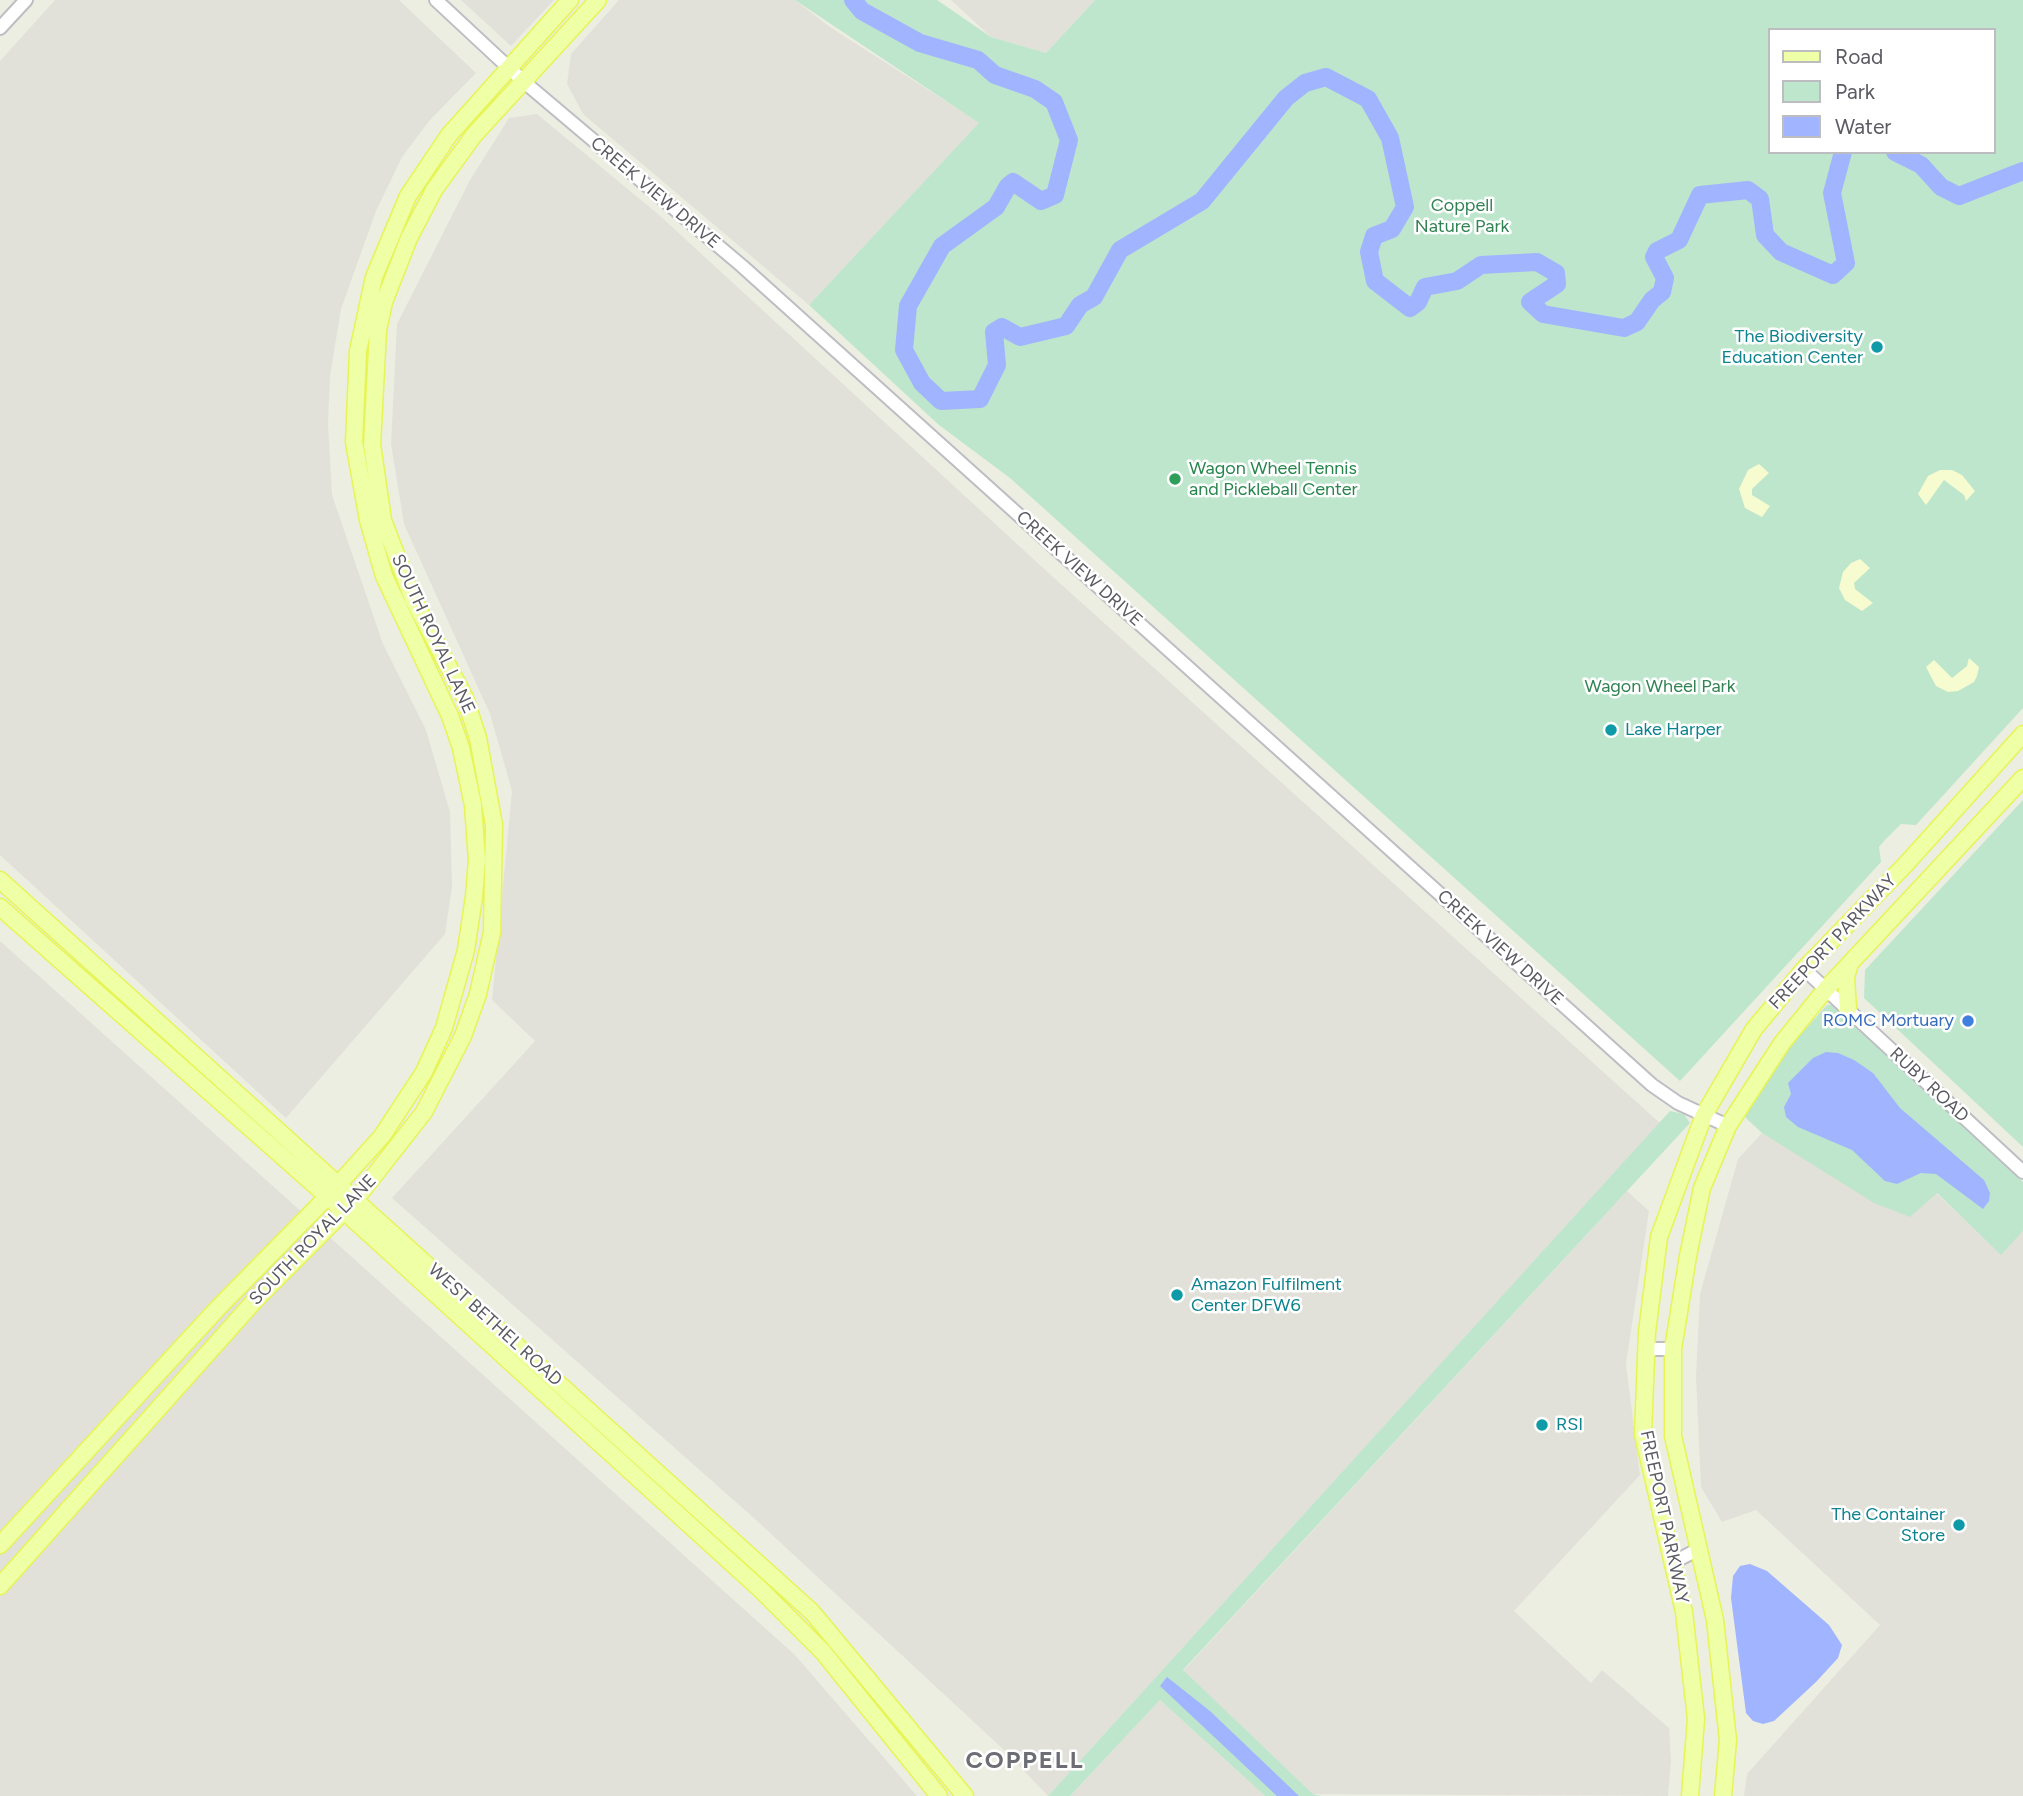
<!DOCTYPE html>
<style>
body{margin:0}
#map{position:relative;width:2023px;height:1796px;overflow:hidden;background:#eceee2;font-family:Figtree,sans-serif}
canvas{display:block}
.legend{position:absolute;left:1768px;top:28px;width:228px;height:126px;box-sizing:border-box;background:#fff;border:2px solid #bdbdc1;margin:0;padding:9px 12px;list-style:none;font-size:21px;color:#5b5b63}
.legend li{display:flex;align-items:center;gap:14px;height:35px}
.legend b{width:35px;border:2px solid #bdbdc1}
</style>
<div id="map">
<canvas width="2023" height="1796"></canvas>
<ul class="legend">
<li><b style="height:9px;background:#eeffa6"></b>Road</li>
<li><b style="height:19px;background:#bee6cc"></b>Park</li>
<li><b style="height:19px;background:#a1b4ff"></b>Water</li>
</ul>
</div>
<script>
const c = document.querySelector('canvas').getContext('2d');
c.lineJoin = 'round';
function fill(path, color) { c.fillStyle = color; c.fill(path, 'evenodd'); }
const shape = rows => new Path2D(rows.map(r => 'M' + r).join(''));
function trace(path, color, width, dash) { c.strokeStyle = color; c.lineWidth = width; c.lineCap = dash ? 'butt' : 'round'; c.setLineDash(dash || []); c.stroke(path); }
function write(font, color, halo, rows, align = 'center') {
  c.font = font + ' Figtree,sans-serif'; c.lineWidth = 5; c.setLineDash([]); c.textBaseline = 'middle'; c.strokeStyle = halo; c.fillStyle = color; for (const [text, x, y, turn = 0] of rows) {
    c.save(); c.translate(x, y); c.rotate((+turn || 0) * Math.PI / 180); c.textAlign = isNaN(turn) ? turn : align; if (halo) c.strokeText(text, 0, 0); c.fillText(text, 0, 0); c.restore();
  }
}
fill(shape([
 [55,0,399,0,476,73,430,120,402,157,376,211,341,309,330,376,328,424,332,495,383,644,426,730,450,812,452,887,445,934,286,1118,0,855,0,61],
 [461,0,554,0,511,46],
 [619,0,795,0,830,27,980,123,809,305,583,114,567,84,571,54],
 [951,0,1095,0,1046,53,991,37],
 [537,114,658,214,1053,577,1660,1123,1048,1796,1003,1749,755,1519,392,1198,535,1041,492,1000,512,791,490,714,404,524,391,444,397,324,470,180,509,118],
 [0,941,795,1655,917,1796,0,1796],
 [1762,1133,1818,1165,1936,1193,2001,1254,2023,1231,2023,1796,1744,1796,1747,1774,1880,1625,1756,1510,1722,1522,1701,1487,1696,1377,1700,1294,1738,1159],
 [1627,1191,1649,1211,1626,1364,1640,1475,1514,1611,1591,1683,1602,1670,1669,1728,1671,1760,1668,1796,1313,1794,1183,1671],
 [1160,1700,1265,1796,1070,1796]
]), '#e1e1da');
fill(shape([
 [795,0,937,0,991,37,1046,53,1095,0,2023,0,2023,708,1916,825,1901,824,1884,841,1879,847,1881,862,1680,1081,1010,478,939,425,809,305,979,123],
 [1769,30,1993,30,1993,152,1769,152],
 [2023,800,2023,1147,1864,998,1865,970],
 [1827,1005,1836,1005,1858,1024,2023,1182,2023,1231,2001,1255,1937,1193,1910,1217,1874,1203,1762,1133,1747,1119,1743,1113,1773,1065],
 [1670,1111,1684,1114,1690,1123,1183,1670,1313,1794,1321,1796,1265,1796,1160,1700,1070,1796,1048,1796]
]), '#bee6cc');
fill(shape([
 [1759,464,1769,473,1752,489,1752,495,1770,506,1762,517,1745,508,1739,489,1748,470],
 [1940,470,1952,470,1962,475,1975,491,1966,501,1964,495,1944,480,1926,505,1918,494,1928,476],
 [1860,559,1870,568,1854,583,1855,589,1873,603,1862,611,1845,600,1839,588,1843,572,1851,563],
 [1969,658,1979,667,1977,676,1974,682,1958,691,1948,692,1936,686,1926,667,1934,660,1952,678,1967,666]
]), '#f6fbd0');
fill(shape([
 [1826,1052,1838,1053,1854,1060,1873,1073,1900,1108,1984,1180,1990,1193,1989,1201,1983,1209,1936,1174,1921,1173,1897,1184,1885,1181,1852,1150,1798,1127,1786,1117,1784,1107,1791,1094,1788,1083,1813,1058],
 [1750,1564,1767,1571,1829,1625,1842,1645,1838,1658,1816,1682,1774,1721,1763,1724,1753,1721,1746,1713,1731,1598,1733,1576,1740,1566],
 [1167,1677,1210,1711,1299,1796,1277,1796,1160,1686]
]), '#a1b4ff');
trace(shape([
 [853,0,862,11,920,43,978,60,995,75,1035,89,1054,102,1069,140,1055,195,1041,201,1013,182,1008,186,996,207,942,246,908,306,904,350,922,383,941,401,980,399,997,365,994,332,1002,327,1020,337,1066,326,1080,305,1094,297,1120,250,1202,201,1286,98,1305,83,1326,77,1368,99,1390,138,1405,207,1392,229,1374,236,1369,252,1375,281,1410,308,1418,302,1425,287,1457,281,1481,265,1537,262,1556,273,1557,284,1530,302,1543,314,1624,328,1637,322,1652,300,1662,292,1665,278,1654,257,1657,251,1679,240,1700,195,1748,190,1760,199,1765,235,1781,252,1833,275,1846,263,1832,193,1843,152],
 [1895,152,1921,165,1941,187,1959,196,2023,171]
]), '#a1b4ff', 18);
const minor = shape([
 [436,0,523,81,742,266,1652,1085,1678,1103,1728,1126],
 [0,28,26,0],
 [1804,969,2023,1172],
 [1646,1349,1673,1349],
 [1672,1563,1697,1550]
]);
const major = shape([
 [0,880,812,1612,965,1796],
 [0,907,344,1211,760,1589,823,1652,939,1796],
 [1848,1009,1846,977,1850,963],
 [0,1545,217,1309,327,1197,382,1136,424,1072,444,1028,466,950,474,897,477,860,473,805,461,748,450,716,384,576,368,520,354,442,358,351,374,277,408,196,449,135,570,0],
 [0,1586,257,1298,355,1200,424,1112,463,1036,478,994,492,932,494,825,478,738,465,698,413,599,383,520,372,445,378,330,384,302,409,238,434,190,474,135,598,0],
 [1690,1796,1696,1719,1684,1612,1643,1434,1647,1332,1659,1237,1704,1115,1754,1029,1804,969,1906,864,2023,734],
 [1723,1796,1728,1740,1715,1620,1673,1436,1673,1349,1688,1256,1702,1188,1728,1126,1782,1043,1826,989,2023,778]
]);
trace(minor, '#bdbdc4', 16);
trace(major, '#e7f455', 19);
trace(minor, '#fff', 12);
trace(major, '#eeffa6', 16);
for (const [x, y, r, color] of [
 [1877,347,7,"#0f9aa8"],
 [1175,479,7,"#2e9e5b"],
 [1611,730,7,"#0f9aa8"],
 [1968,1021,7,"#3f7fe0"],
 [1177,1295,7,"#0f9aa8"],
 [1542,1425,7,"#0f9aa8"],
 [1959,1525,7,"#0f9aa8"]
]) { const dot = new Path2D(); dot.arc(x, y, r, 0, 2 * Math.PI); c.fillStyle = color; c.fill(dot); trace(dot, '#fff', 2.5); }
write('18px', '#5b5b63', '#fff', [
 ["CREEK VIEW DRIVE",655,193,40],
 ["CREEK VIEW DRIVE",1079,569,42],
 ["SOUTH ROYAL LANE",433,634,65],
 ["FREEPORT PARKWAY",1833,942,-47],
 ["CREEK VIEW DRIVE",1500,948,42],
 ["RUBY ROAD",1929,1085,43],
 ["SOUTH ROYAL LANE",313,1240,-46],
 ["WEST BETHEL ROAD",495,1325,42],
 ["FREEPORT PARKWAY",1664,1517,78]
]);
write('18px', '#328353', '#fff', [
 ["Coppell",1462,206],
 ["Nature Park",1462,227],
 ["Wagon Wheel Park",1660,687]
]);
write('18px', '#0d838f', '#fff', [
 ["The Biodiversity",1863,337,"right"],
 ["Education Center",1863,358,"right"],
 ["Lake Harper",1625,730],
 ["Amazon Fulfilment",1191,1285],
 ["Center DFW6",1191,1306],
 ["RSI",1556,1425],
 ["The Container",1945,1515,"right"],
 ["Store",1945,1536,"right"]
], 'left');
write('18px', '#27864d', '#fff', [
 ["Wagon Wheel Tennis",1189,469],
 ["and Pickleball Center",1189,490]
], 'left');
write('18px', '#366cbe', '#fff', [
 ["ROMC Mortuary",1954,1021]
], 'right');
c.letterSpacing = '2px';
write('bold 24px', '#6c6d75', '#fff', [
 ["COPPELL",1025,1761]
]);
c.letterSpacing = '0px';
</script>
